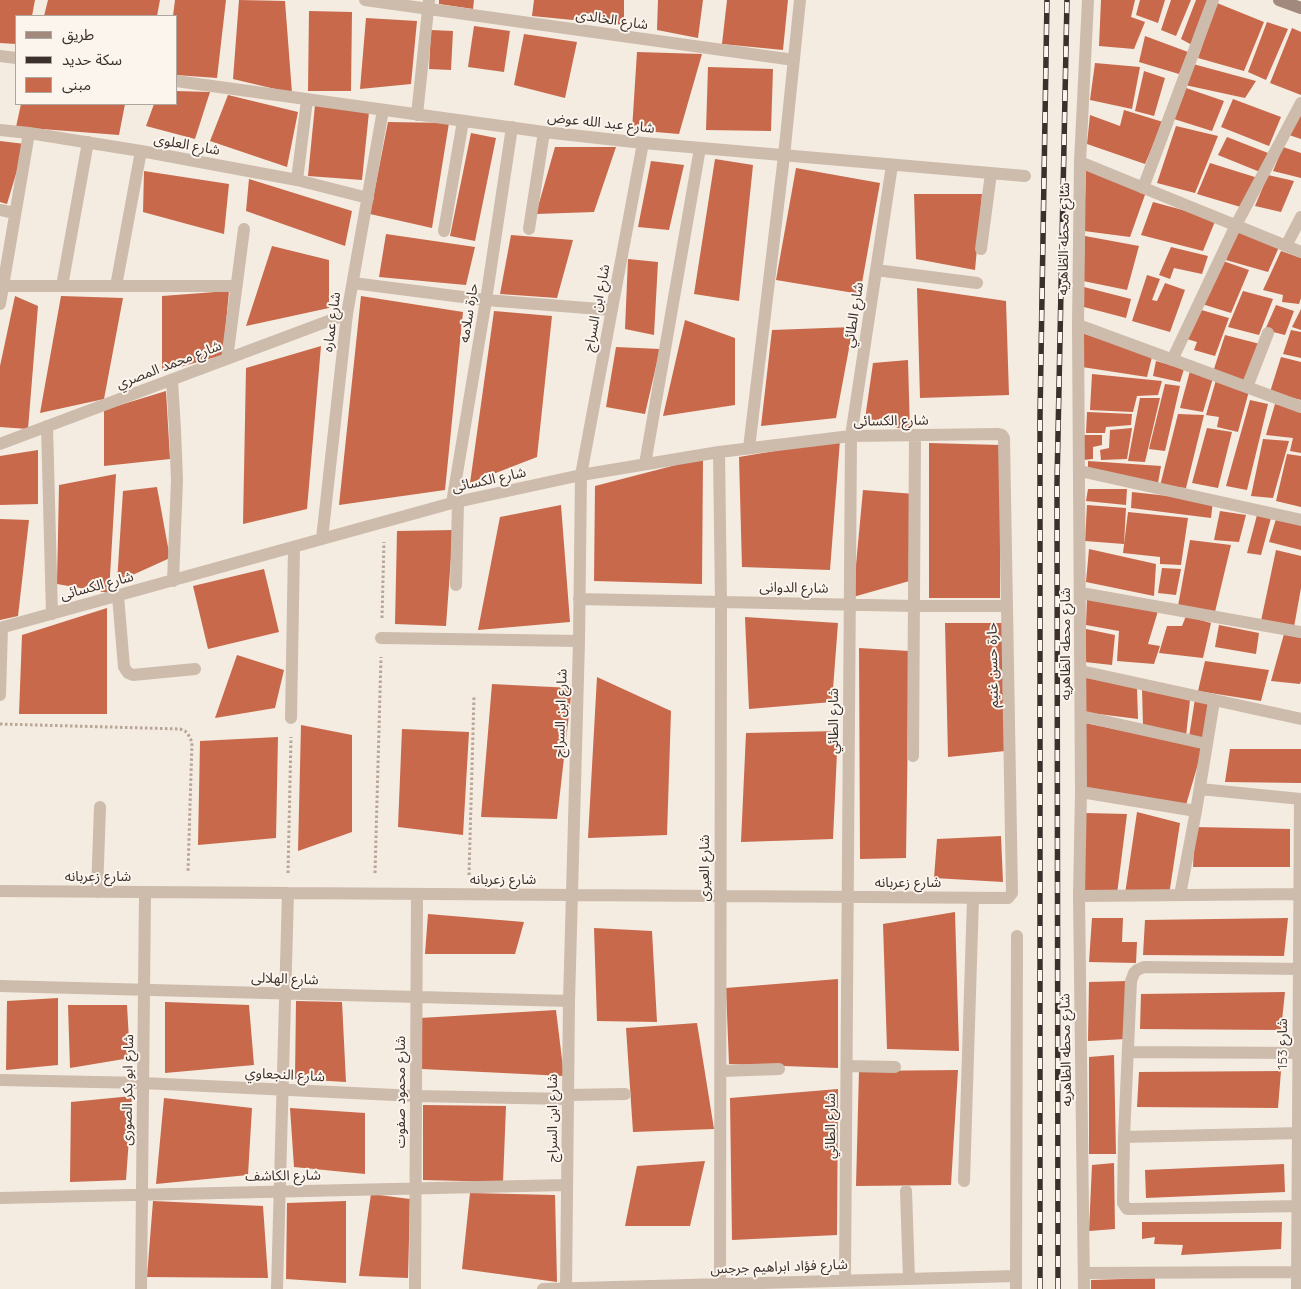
<!DOCTYPE html>
<meta charset="utf-8">
<style>
body{margin:0}
#map{position:relative;width:1301px;height:1289px;overflow:hidden;background:#f4ebe1;font-family:Quicksand,"Noto Sans Arabic",sans-serif}
canvas{display:block}
.legend{position:absolute;left:15px;top:15px;width:162px;height:90px;box-sizing:border-box;background:#fbf5ee;border:1px solid #aea6a0;margin:0;padding:6px 9px;list-style:none;font-size:15px;color:#3b302b}
.legend li{display:flex;align-items:center;gap:10px;height:25px}
.legend b{width:25px;border:1px solid #aea6a0}
</style>
<div id="map">
<canvas width="1301" height="1289"></canvas>
<ul class="legend">
<li><b style="height:6px;background:#a18a7d"></b>طريق</li>
<li><b style="height:6px;background:#3b302b"></b>سكة حديد</li>
<li><b style="height:14px;background:#c8694b"></b>مبنى</li>
</ul>
</div>
<script>
const c = document.querySelector('canvas').getContext('2d');
c.lineJoin = 'round';
function fill(path, color) { c.fillStyle = color; c.fill(path, 'evenodd'); }
const shape = rows => new Path2D(rows.map(r => 'M' + r).join(''));
function trace(path, color, width, dash) { c.strokeStyle = color; c.lineWidth = width; c.lineCap = dash ? 'butt' : 'round'; c.setLineDash(dash || []); c.stroke(path); }
function write(font, color, halo, rows, align = 'center') {
  c.font = font + ' Quicksand,"Noto Sans Arabic",sans-serif'; c.lineWidth = 4; c.setLineDash([]); c.textBaseline = 'middle'; c.strokeStyle = halo; c.fillStyle = color; for (const [text, x, y, turn = 0] of rows) {
    c.save(); c.translate(x, y); c.rotate((+turn || 0) * Math.PI / 180); c.textAlign = isNaN(turn) ? turn : align; if (halo) c.strokeText(text, 0, 0); c.fillText(text, 0, 0); c.restore();
  }
}
fill(shape([
 [0,0,35,0,32,16,16,16,16,44,0,43],
 [48,0,160,0,157,16,44,16],
 [175,0,226,0,217,78,176,75,176,16,173,16],
 [239,0,285,1,292,93,233,79],
 [439,0,474,0,473,9,439,4],
 [534,0,624,0,624,25,532,16],
 [658,0,703,0,698,38,657,30],
 [727,0,788,0,783,50,722,44],
 [1101,0,1135,0,1131,17,1145,22,1134,49,1099,46],
 [1140,0,1165,0,1158,23,1136,15],
 [1171,0,1191,0,1176,36,1161,30],
 [1196,0,1209,0,1192,45,1181,39],
 [1217,3,1264,22,1244,71,1198,58],
 [309,11,352,12,351,91,308,91],
 [366,18,417,21,411,84,360,89],
 [1267,22,1288,29,1266,80,1248,72],
 [474,26,510,31,504,72,468,67],
 [1292,28,1301,32,1301,95,1270,83],
 [431,30,453,31,451,70,429,69],
 [524,34,577,42,565,98,514,85],
 [1145,36,1188,52,1179,74,1139,62],
 [637,52,702,54,679,134,632,130],
 [1095,63,1140,67,1132,109,1090,100],
 [1193,64,1256,81,1245,98,1185,85],
 [708,67,773,69,771,131,706,130],
 [1144,71,1165,78,1154,116,1135,111],
 [1186,88,1224,101,1212,131,1174,119],
 [176,91,210,92,195,139,146,126,154,104,176,104],
 [228,95,298,112,287,167,210,141],
 [1233,99,1281,117,1269,146,1221,127],
 [21,104,125,104,119,135,16,127],
 [315,105,369,112,362,180,308,176],
 [1124,110,1163,122,1145,164,1087,144,1090,115,1120,126],
 [1301,110,1301,139,1289,135],
 [388,122,449,123,432,228,370,214],
 [1176,126,1218,136,1195,193,1157,183],
 [471,133,496,138,475,241,450,236],
 [1227,137,1268,153,1260,172,1218,155],
 [0,141,25,144,7,204,0,202],
 [555,147,616,147,594,212,536,214],
 [1283,147,1301,153,1301,178,1273,171],
 [715,159,753,165,739,301,694,294],
 [651,161,684,165,669,230,638,227],
 [1210,163,1258,178,1244,208,1197,194],
 [796,168,880,183,860,294,776,280],
 [1086,170,1146,192,1130,237,1084,231],
 [144,171,229,184,224,234,143,212],
 [1268,175,1294,181,1281,212,1255,206],
 [249,179,352,211,345,246,246,211],
 [914,194,982,194,975,270,916,259],
 [1153,202,1216,219,1203,251,1141,235],
 [1237,231,1279,247,1268,272,1226,260],
 [386,234,475,247,466,285,379,277],
 [511,235,573,240,557,298,500,294],
 [1085,236,1139,246,1127,290,1083,281],
 [272,246,329,260,329,308,246,326],
 [1171,247,1208,256,1202,274,1174,268,1170,279,1159,275],
 [1281,251,1301,258,1301,298,1299,304,1282,302,1283,295,1263,290],
 [628,259,658,262,654,335,625,329],
 [1223,261,1249,270,1231,313,1202,304],
 [1147,275,1160,279,1152,300,1157,301,1165,283,1185,290,1170,332,1132,321],
 [1084,287,1131,299,1126,318,1084,307],
 [917,288,1006,301,1009,395,920,398],
 [229,291,223,355,162,372,162,296],
 [1243,291,1273,299,1259,335,1228,327],
 [15,296,38,306,28,429,0,427,0,366],
 [61,296,123,298,104,399,40,413],
 [361,296,463,312,445,490,339,505],
 [1276,305,1294,311,1285,335,1265,330],
 [1198,309,1229,318,1215,356,1194,350,1197,342,1187,339],
 [1301,309,1301,330,1292,327],
 [494,311,552,316,537,457,470,483],
 [685,320,735,338,735,405,663,416],
 [853,327,836,418,761,426,772,330],
 [1291,330,1301,332,1301,358,1283,354],
 [1082,333,1152,357,1147,377,1082,367],
 [1225,335,1260,344,1246,381,1213,372],
 [321,346,307,509,243,524,246,368],
 [616,347,660,349,645,414,606,407],
 [1281,357,1301,362,1301,400,1270,392],
 [908,360,910,431,865,419,873,363],
 [1156,361,1184,369,1180,382,1153,376],
 [1190,371,1213,378,1203,412,1180,408],
 [1092,374,1162,381,1158,395,1137,396,1133,412,1090,410],
 [1216,380,1249,391,1238,432,1217,427,1219,417,1206,415],
 [1165,384,1180,386,1165,451,1149,449],
 [166,391,170,459,104,466,104,410],
 [1140,398,1160,398,1145,462,1128,461],
 [1250,400,1268,404,1247,490,1226,486],
 [1275,404,1301,410,1301,453,1290,451,1293,438,1266,435],
 [1087,412,1132,414,1131,425,1106,427,1105,433,1086,433],
 [1178,414,1204,415,1186,488,1160,486],
 [1132,428,1127,459,1101,460,1100,450,1109,448,1110,430],
 [1207,428,1232,432,1218,488,1192,483],
 [1084,435,1102,435,1102,445,1093,447,1093,459,1083,460],
 [1263,439,1289,441,1273,498,1251,496],
 [840,440,830,570,742,567,739,457],
 [929,443,1000,445,1000,598,929,598],
 [38,450,38,504,0,505,0,456],
 [1287,454,1301,456,1301,507,1276,501],
 [703,458,702,584,594,581,595,486],
 [1088,461,1161,466,1158,483,1088,470],
 [116,474,109,593,57,584,59,485],
 [157,487,170,558,117,582,123,491],
 [1088,489,1127,489,1126,505,1086,501],
 [863,490,915,494,913,580,853,597],
 [1132,492,1213,501,1211,518,1131,508],
 [561,505,570,622,478,630,500,517],
 [1087,505,1126,508,1124,544,1085,541],
 [1220,511,1246,515,1239,542,1214,540],
 [1128,512,1188,518,1181,565,1160,564,1160,557,1123,553],
 [1257,515,1271,518,1261,555,1247,553],
 [0,519,29,520,18,616,0,620],
 [1276,519,1301,524,1301,550,1269,542],
 [453,530,446,626,395,624,397,531],
 [1190,540,1231,545,1215,612,1178,606],
 [1089,549,1156,564,1154,596,1086,582],
 [1276,550,1301,556,1301,588,1294,627,1261,621],
 [1162,568,1181,569,1176,595,1158,593],
 [264,569,279,632,208,649,193,586],
 [1087,598,1158,611,1148,644,1160,646,1154,664,1117,661,1119,631,1086,625],
 [107,608,107,714,19,714,22,635],
 [1186,616,1211,623,1203,658,1159,653,1167,626,1182,626],
 [745,617,838,623,832,702,749,709],
 [945,623,1002,623,1005,751,948,757],
 [1219,625,1259,633,1256,654,1215,647],
 [1086,629,1115,635,1112,665,1085,662],
 [1284,634,1301,638,1301,681,1300,684,1271,681],
 [859,648,909,651,906,858,860,859],
 [237,655,284,670,275,708,215,718],
 [1205,661,1269,670,1261,701,1198,691],
 [1084,675,1137,688,1138,719,1083,712],
 [597,677,671,711,667,835,588,838],
 [492,684,572,688,557,819,481,817],
 [1142,688,1190,700,1186,736,1143,726],
 [1195,699,1210,703,1203,738,1189,737],
 [1085,723,1203,747,1186,805,1086,789],
 [301,725,352,735,352,832,298,851],
 [402,729,469,732,463,835,398,827],
 [838,731,833,839,741,842,746,733],
 [278,737,276,838,198,845,200,741],
 [1230,749,1301,749,1301,783,1225,782],
 [1137,812,1180,823,1169,895,1125,894],
 [1086,813,1127,814,1117,894,1084,893],
 [1195,827,1290,829,1290,867,1193,867],
 [1001,836,1003,882,934,878,937,839],
 [955,912,959,1051,887,1049,883,924],
 [428,914,524,922,515,954,425,954],
 [1092,918,1123,918,1122,942,1137,942,1136,963,1089,962],
 [1288,918,1284,956,1143,955,1145,920],
 [594,928,652,931,657,1022,597,1021],
 [838,979,838,1068,729,1064,726,988],
 [1128,981,1126,1039,1088,1041,1089,982],
 [1285,992,1281,1030,1140,1029,1141,994],
 [58,998,58,1065,6,1070,7,1001],
 [296,1001,342,1002,346,1082,295,1079],
 [165,1002,249,1005,254,1065,165,1073],
 [68,1005,127,1005,130,1058,70,1068],
 [556,1010,564,1076,422,1069,420,1018],
 [697,1023,714,1129,633,1132,626,1028],
 [1114,1055,1116,1154,1089,1154,1089,1057],
 [958,1070,951,1185,856,1186,859,1071],
 [1281,1071,1278,1108,1137,1107,1139,1072],
 [838,1089,837,1235,732,1240,730,1098],
 [132,1096,126,1180,70,1182,71,1102],
 [164,1098,252,1108,248,1175,156,1184],
 [423,1105,506,1106,503,1182,423,1180],
 [290,1108,365,1113,365,1174,294,1167],
 [705,1161,690,1226,625,1226,637,1166],
 [1114,1163,1115,1229,1089,1231,1092,1165],
 [1284,1164,1285,1192,1146,1198,1145,1170],
 [470,1193,555,1195,557,1282,462,1269],
 [371,1194,410,1199,408,1278,359,1276],
 [153,1201,263,1206,268,1278,147,1277],
 [346,1201,346,1283,286,1279,287,1203],
 [1142,1222,1282,1222,1281,1249,1181,1255,1183,1245,1154,1244,1155,1237,1142,1239],
 [1155,1278,1155,1289,1091,1289,1091,1280]
]), '#c8694b');
trace(shape([
 [382,618,384,542],
 [0,724,180,729,185,731,188,734,192,742,188,872],
 [288,873,291,737],
 [375,873,381,657],
 [469,875,474,696]
]), '#b9a596', 3, [2.5, 2.5]);
trace(shape([
 [365,0,794,60],
 [0,56,16,58],
 [176,81,544,132,643,143,1025,176],
 [417,115,429,0],
 [0,130,29,133,141,151,297,180,368,198],
 [1080,162,1301,252],
 [297,180,307,100],
 [1143,188,1213,0],
 [0,210,15,213],
 [529,229,544,132],
 [444,231,463,121],
 [1286,246,1301,217],
 [981,249,991,173],
 [876,270,977,283],
 [353,283,486,300,612,310],
 [3,286,236,286],
 [62,286,88,142],
 [116,286,141,151],
 [0,304,29,133],
 [1078,325,1301,407],
 [227,359,244,229],
 [1172,360,1236,225,1301,103],
 [172,380,175,430,177,480,173,581],
 [1247,387,1268,333],
 [47,426,52,614],
 [0,444,347,314],
 [749,448,784,156,800,0],
 [719,452,721,602,720,1284],
 [645,464,700,148],
 [1080,471,1301,520],
 [452,503,486,300,512,127],
 [322,539,347,314,383,110],
 [456,585,458,502],
 [1081,593,1301,632],
 [118,596,124,667,128,673,133,675,195,669],
 [579,599,914,606,1007,606],
 [0,628,452,503,581,475,719,452,851,436,997,434,1002,435,1004,438,1012,893,1008,898,0,891],
 [381,638,579,641],
 [1081,671,1301,719],
 [0,695,2,628],
 [1081,716,1207,744],
 [291,718,294,548],
 [913,756,915,435],
 [1200,789,1301,799],
 [1081,792,1196,811],
 [97,892,100,807],
 [1180,895,1196,811,1214,701],
 [1079,896,1301,894],
 [1301,969,1144,967,1137,970,1134,973,1131,981,1124,1137,1123,1203,1127,1209,1131,1209,1301,1206],
 [0,986,569,1001],
 [1128,1052,1301,1053],
 [847,1066,895,1067],
 [721,1071,779,1069],
 [0,1080,143,1083,416,1096,568,1099],
 [568,1095,625,1094],
 [1124,1137,1301,1133],
 [964,1181,973,898],
 [906,1191,909,1279],
 [0,1198,567,1185],
 [1084,1273,1301,1272],
 [845,1280,851,436,892,165],
 [141,1289,145,892],
 [277,1289,288,893],
 [415,1289,417,894],
 [543,1289,1016,1276],
 [566,1289,569,1001,579,641,581,475,643,143],
 [1016,1289,1017,936],
 [1084,1289,1079,896,1081,792,1078,325,1080,162,1088,0],
 [1297,1289,1300,799]
]), '#cdbbac', 12);
trace(shape([
 [1279,0,1301,8]
]), '#a18a7d', 12);
const rail = shape([
 [1040,1289,1040,416,1047,0],
 [1058,1289,1057,483,1067,0]
]);
trace(rail, '#3b302b', 5.5);
trace(rail, '#fbf5ee', 4, [11]);
write('14px', '#3b302b', '#fbf5ee', [
 ["شارع الخالدى",612,20,8],
 ["شارع عبد الله عوض",601,123,6],
 ["شارع العلوى",187,145,10],
 ["شارع محطه الظاهريه",1064,239,-89],
 ["شارع ابن السراج",597,308,-79],
 ["حارة سلامه",469,313,-81],
 ["شارع الطائي",854,315,-81],
 ["شارع عماره",332,322,-82],
 ["شارع محمد المصري",169,365,-21],
 ["شارع الكسائى",891,421,-1],
 ["شارع الكسائى",489,480,-12],
 ["شارع الكسائى",97,586,-15],
 ["شارع الدوانى",794,588,1],
 ["شارع محطه الظاهريه",1066,644,-90],
 ["حارة حسن غنيم",993,665,-91],
 ["شارع ابن السراج",561,713,-88],
 ["شارع الطائي",834,721,-90],
 ["شارع العيرى",705,868,-90],
 ["شارع زعربانه",98,877],
 ["شارع زعربانه",503,880],
 ["شارع زعربانه",908,883],
 ["شارع الهلالى",285,979,2],
 ["شارع 153",1283,1044,-90],
 ["شارع محطه الظاهريه",1066,1050,-91],
 ["شارع النجعاوي",285,1075,3],
 ["شارع ابو بكر الصورى",128,1090,-89],
 ["شارع محمود صفوت",401,1092,-90],
 ["شارع ابن السراج",553,1118,-90],
 ["شارع الطائي",831,1126,-90],
 ["شارع الكاشف",283,1176,-1],
 ["شارع فؤاد ابراهيم جرجس",779,1267,-2]
]);
</script>
